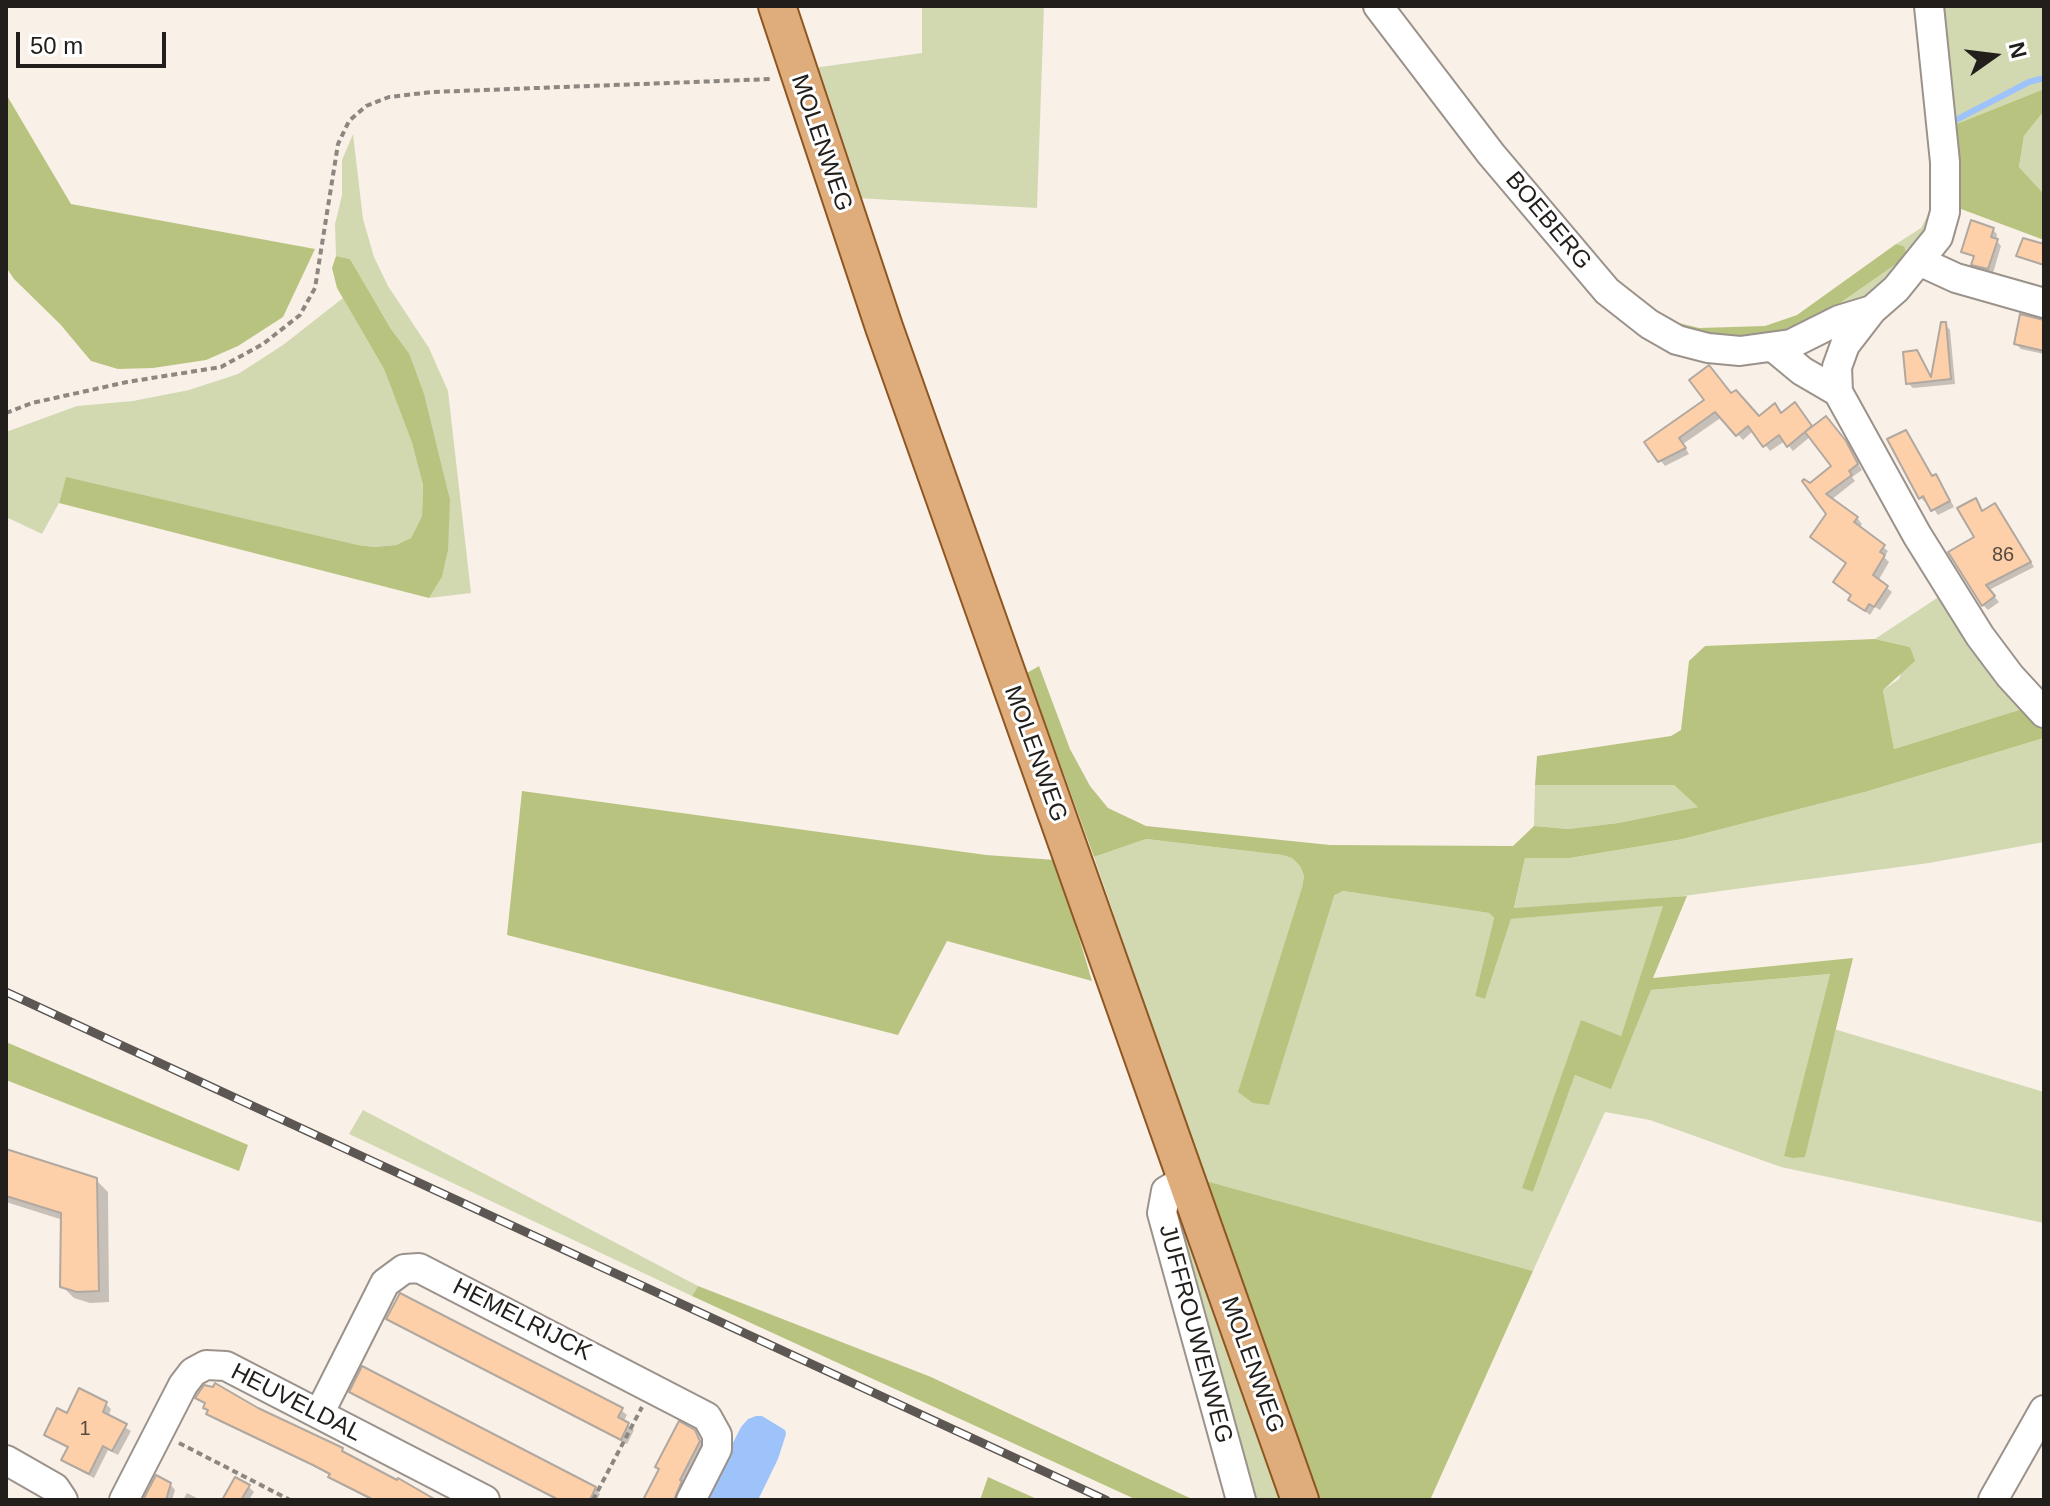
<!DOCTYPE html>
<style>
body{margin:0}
#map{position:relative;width:2050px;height:1506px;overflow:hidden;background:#f9f0e8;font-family:Arial,sans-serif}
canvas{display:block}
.frame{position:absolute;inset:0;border:8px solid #211e1b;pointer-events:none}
.north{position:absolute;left:1954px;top:16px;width:80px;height:80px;-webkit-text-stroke:6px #fff;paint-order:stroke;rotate:76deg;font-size:22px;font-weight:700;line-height:32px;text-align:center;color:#211e1b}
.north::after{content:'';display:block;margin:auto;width:28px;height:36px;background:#211e1b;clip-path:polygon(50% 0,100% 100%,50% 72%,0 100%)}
.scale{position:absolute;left:16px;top:32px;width:150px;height:36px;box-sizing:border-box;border:4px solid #211e1b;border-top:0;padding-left:10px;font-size:24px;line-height:28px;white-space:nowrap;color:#211e1b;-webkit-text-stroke:6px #fff;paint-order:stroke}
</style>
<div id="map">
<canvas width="2050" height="1506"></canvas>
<div class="frame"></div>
<div class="north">N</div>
<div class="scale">50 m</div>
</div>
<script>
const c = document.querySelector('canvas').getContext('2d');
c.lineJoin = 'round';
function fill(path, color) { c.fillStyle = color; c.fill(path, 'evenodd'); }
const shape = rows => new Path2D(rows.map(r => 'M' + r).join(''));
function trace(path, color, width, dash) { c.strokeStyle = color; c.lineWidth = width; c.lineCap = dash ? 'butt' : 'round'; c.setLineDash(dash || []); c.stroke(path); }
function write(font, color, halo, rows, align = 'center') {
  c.font = font + ' Arial,sans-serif'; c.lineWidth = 6; c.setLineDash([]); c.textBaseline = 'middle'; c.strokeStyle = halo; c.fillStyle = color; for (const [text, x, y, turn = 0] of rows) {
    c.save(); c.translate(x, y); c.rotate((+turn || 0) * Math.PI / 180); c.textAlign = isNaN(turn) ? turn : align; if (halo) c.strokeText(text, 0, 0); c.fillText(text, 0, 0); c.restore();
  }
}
fill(shape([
 [922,6,1044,6,1037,208,856,198,813,68,922,53],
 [1939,6,2044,6,2044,89,1949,127],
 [2044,111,2044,194,2019,167,2024,136],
 [353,134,363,219,374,257,388,286,429,348,448,391,471,593,429,598,442,577,448,551,409,353,391,329,350,259,336,256,335,224,342,195,342,160],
 [1929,213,1938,217,1873,297,1800,331,1899,262,1904,246,1896,244,1921,228],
 [343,298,384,369,412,443,423,485,422,516,411,538,396,545,374,547,358,545,66,478,59,503,42,534,6,517,6,432,77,406,133,401,189,390,238,374,283,345],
 [1940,596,2022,709,1894,749,1883,690,1899,679,1910,647,1875,639],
 [2044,738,2044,842,1929,863,1676,897,1514,909,1525,858,1570,858,1683,839,1865,792],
 [1535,785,1674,785,1699,807,1618,823,1568,829,1534,826],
 [1146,839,1282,855,1292,858,1300,866,1304,876,1302,888,1335,896,1343,891,1489,913,1494,918,1475,996,1485,999,1511,919,1664,905,1621,1036,1581,1021,1523,1188,1533,1192,1575,1075,1611,1088,1651,990,1830,974,1785,1156,1805,1156,1834,1029,2044,1092,2044,1223,1781,1167,1650,1120,1605,1112,1533,1271,1206,1181,1094,857],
 [363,1110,698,1286,692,1296,349,1134],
 [1177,1201,1283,1500,1248,1500,1171,1206]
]), '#d2d9b1');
fill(shape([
 [2044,89,2044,111,2024,136,2019,167,2044,194,2044,240,1953,206,1949,127],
 [6,94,71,204,315,249,283,317,238,346,206,360,153,368,118,369,91,361,60,324,14,279,6,267],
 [1896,244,1904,246,1906,253,1899,262,1800,331,1752,343,1676,330,1679,323,1699,328,1765,326,1797,315],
 [336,256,350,259,391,329,409,353,424,394,450,500,448,551,442,577,429,598,59,503,66,477,358,545,374,547,396,545,411,538,422,516,423,485,412,443,384,369,337,288,332,268],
 [1875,639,1910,647,1915,661,1883,690,1894,749,2022,709,2044,728,2044,738,1865,792,1683,839,1570,858,1525,858,1514,908,1687,896,1653,978,1853,958,1805,1157,1793,1158,1784,1156,1830,974,1651,990,1611,1089,1575,1075,1533,1192,1522,1188,1581,1020,1621,1036,1663,906,1511,919,1485,999,1475,996,1494,918,1489,913,1343,891,1334,896,1269,1105,1253,1103,1238,1092,1302,888,1304,876,1300,866,1292,858,1282,855,1146,839,1094,857,1027,673,1039,666,1070,749,1090,786,1108,808,1146,826,1330,845,1513,846,1534,826,1568,829,1618,823,1698,807,1674,785,1535,785,1537,756,1671,736,1681,730,1689,661,1705,646],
 [522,791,986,855,1056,860,1092,981,947,941,898,1035,507,935],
 [6,1042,248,1145,239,1171,6,1080],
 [1206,1181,1533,1271,1430,1500,1320,1500,1243,1291],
 [698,1286,931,1377,1194,1500,1137,1500,692,1296],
 [988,1477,1039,1500,980,1500]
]), '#b9c380');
fill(shape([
 [756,1416,762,1416,785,1430,786,1434,778,1459,758,1500,704,1500,741,1427,748,1419]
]), '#9ec3fb');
fill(shape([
 [1992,229,1997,234,1996,240,2001,246,1993,273,1978,269,1973,264,1975,258,1964,251],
 [2044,321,2044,354,2021,349,2016,344],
 [1945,324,1950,330,1955,384,1913,388,1908,383,1916,353,1932,379],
 [1731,395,1759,418,1780,411,1782,414,1800,410,1813,428,1831,423,1850,449,1862,470,1852,477,1855,481,1831,500,1857,518,1862,524,1859,528,1888,551,1884,557,1889,562,1878,581,1892,592,1880,610,1875,607,1870,615,1850,600,1853,595,1848,564,1829,514,1810,485,1834,467,1811,436,1793,451,1785,441,1770,451,1754,430,1743,440,1722,417,1683,444,1689,454,1665,466,1647,443],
 [1906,432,1933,478,1935,476,1940,481,1954,507,1938,515,1928,501,1926,503,1920,497],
 [1975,500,1984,512,1995,505,2000,510,2034,567,1989,590,1999,602,1988,610,1983,605],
 [6,1151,96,1180,108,1192,109,1302,90,1303,74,1298,62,1286,63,1220,6,1202],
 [388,1318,621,1410,627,1415,623,1422,634,1430,627,1444,394,1324],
 [352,1391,595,1488,600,1494,597,1500,557,1500,357,1397],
 [198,1398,237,1398,433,1500,371,1500,336,1482,331,1476,321,1470,214,1419,205,1408,206,1405],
 [106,1404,111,1409,108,1417,131,1431,118,1455,108,1450,94,1478,69,1465,63,1460,69,1449,46,1435,68,1415],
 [693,1431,704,1447,680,1500,645,1500],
 [170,1484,175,1490,172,1500,145,1500],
 [249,1487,254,1492,249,1500,225,1500],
 [187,1493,201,1500,183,1500]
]), '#0003');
trace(shape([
 [1952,122,2029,82,2044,78]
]), '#9ec3fb', 6);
const building = shape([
 [1971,220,1994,228,1991,237,1998,239,1988,269,1971,265,1974,256,1961,252,1971,220],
 [2023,238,2044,244,2044,265,2016,256,2023,238],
 [2020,314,2044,320,2044,351,2014,344,2020,314],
 [1941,322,1946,322,1951,379,1906,384,1903,352,1917,350,1931,377,1941,322],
 [1709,365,1731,393,1736,390,1759,416,1775,403,1781,413,1795,402,1812,426,1787,447,1779,435,1763,447,1748,426,1736,436,1715,412,1679,438,1686,448,1658,462,1644,442,1704,400,1689,380,1709,365],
 [1826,416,1846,441,1858,464,1849,471,1852,475,1826,494,1858,517,1854,522,1885,545,1880,552,1885,555,1873,575,1888,586,1874,607,1869,604,1865,611,1848,600,1851,595,1833,582,1846,563,1810,537,1826,514,1802,481,1804,479,1810,483,1831,466,1805,432,1826,416],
 [1906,430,1932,476,1936,474,1950,501,1931,511,1923,496,1919,499,1887,439,1906,430],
 [1976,498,1982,511,1995,503,2031,562,1986,585,1995,596,1982,606,1948,552,1974,537,1957,508,1976,498],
 [6,1149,97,1178,99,1291,77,1292,60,1287,61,1213,6,1196,6,1149],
 [400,1293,623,1408,618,1417,629,1423,621,1440,386,1319,400,1293],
 [362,1366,596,1487,590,1500,559,1500,349,1392,362,1366],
 [215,1383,258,1408,343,1448,342,1451,397,1480,398,1478,436,1500,374,1500,328,1477,330,1474,313,1465,206,1414,208,1410,203,1408,205,1403,195,1398,204,1385,213,1387,215,1383],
 [79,1388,107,1402,103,1412,127,1424,112,1451,103,1446,89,1474,61,1460,68,1447,44,1435,57,1408,67,1413,79,1388],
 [679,1421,695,1430,700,1441,680,1480,682,1481,674,1500,643,1500,659,1469,655,1467,679,1421],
 [156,1475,171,1483,166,1500,143,1500,156,1475],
 [235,1477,250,1485,241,1500,222,1500,235,1477]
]);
fill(building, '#fed0aa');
trace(building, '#b1a8a0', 2);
const minor = shape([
 [1378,6,1491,154,1607,291,1649,324,1677,340,1708,348,1740,351,1791,344,1839,320,1872,310,1896,289,1938,237,1945,212,1945,162,1929,6],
 [1919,261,1956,278,2044,303],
 [1773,347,1802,371,1838,392,1917,535,1980,636,2010,676,2044,713],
 [1838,392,1837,367,1845,345,1872,310],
 [1186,1179,1166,1191,1162,1213,1241,1500],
 [319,1414,385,1283,404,1269,419,1268,707,1417,717,1435,717,1449,691,1500],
 [6,1460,55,1488,63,1500],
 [124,1500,183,1385,193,1372,206,1365,226,1366,485,1500],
 [1993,1500,2044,1410]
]);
const major = shape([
 [777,6,884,327,1300,1500]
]);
trace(minor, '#9a928b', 32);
trace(major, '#8f5622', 40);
trace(shape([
 [6,413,32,403,127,382,221,367,263,344,300,315,315,288,338,144,349,121,366,106,389,97,432,92,772,79],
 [179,1443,290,1500],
 [593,1500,642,1407]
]), '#8d8781', 4, [6, 4]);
trace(minor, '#fff', 28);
trace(major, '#dfac7c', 36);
const rail = shape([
 [6,992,1106,1500]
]);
trace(rail, '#5c5753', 9);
trace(rail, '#fff', 6, [18]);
write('20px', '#584a3f', null, [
 ["86",2003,555],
 ["1",85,1429]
]);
write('24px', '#211e1b', '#fff', [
 ["MOLENWEG",821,143,71],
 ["BOEBERG",1548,221,50],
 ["MOLENWEG",1035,754,70],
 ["HEMELRIJCK",522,1320,27],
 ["JUFFROUWENWEG",1195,1334,75],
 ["MOLENWEG",1252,1365,70],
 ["HEUVELDAL",296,1403,27]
]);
</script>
